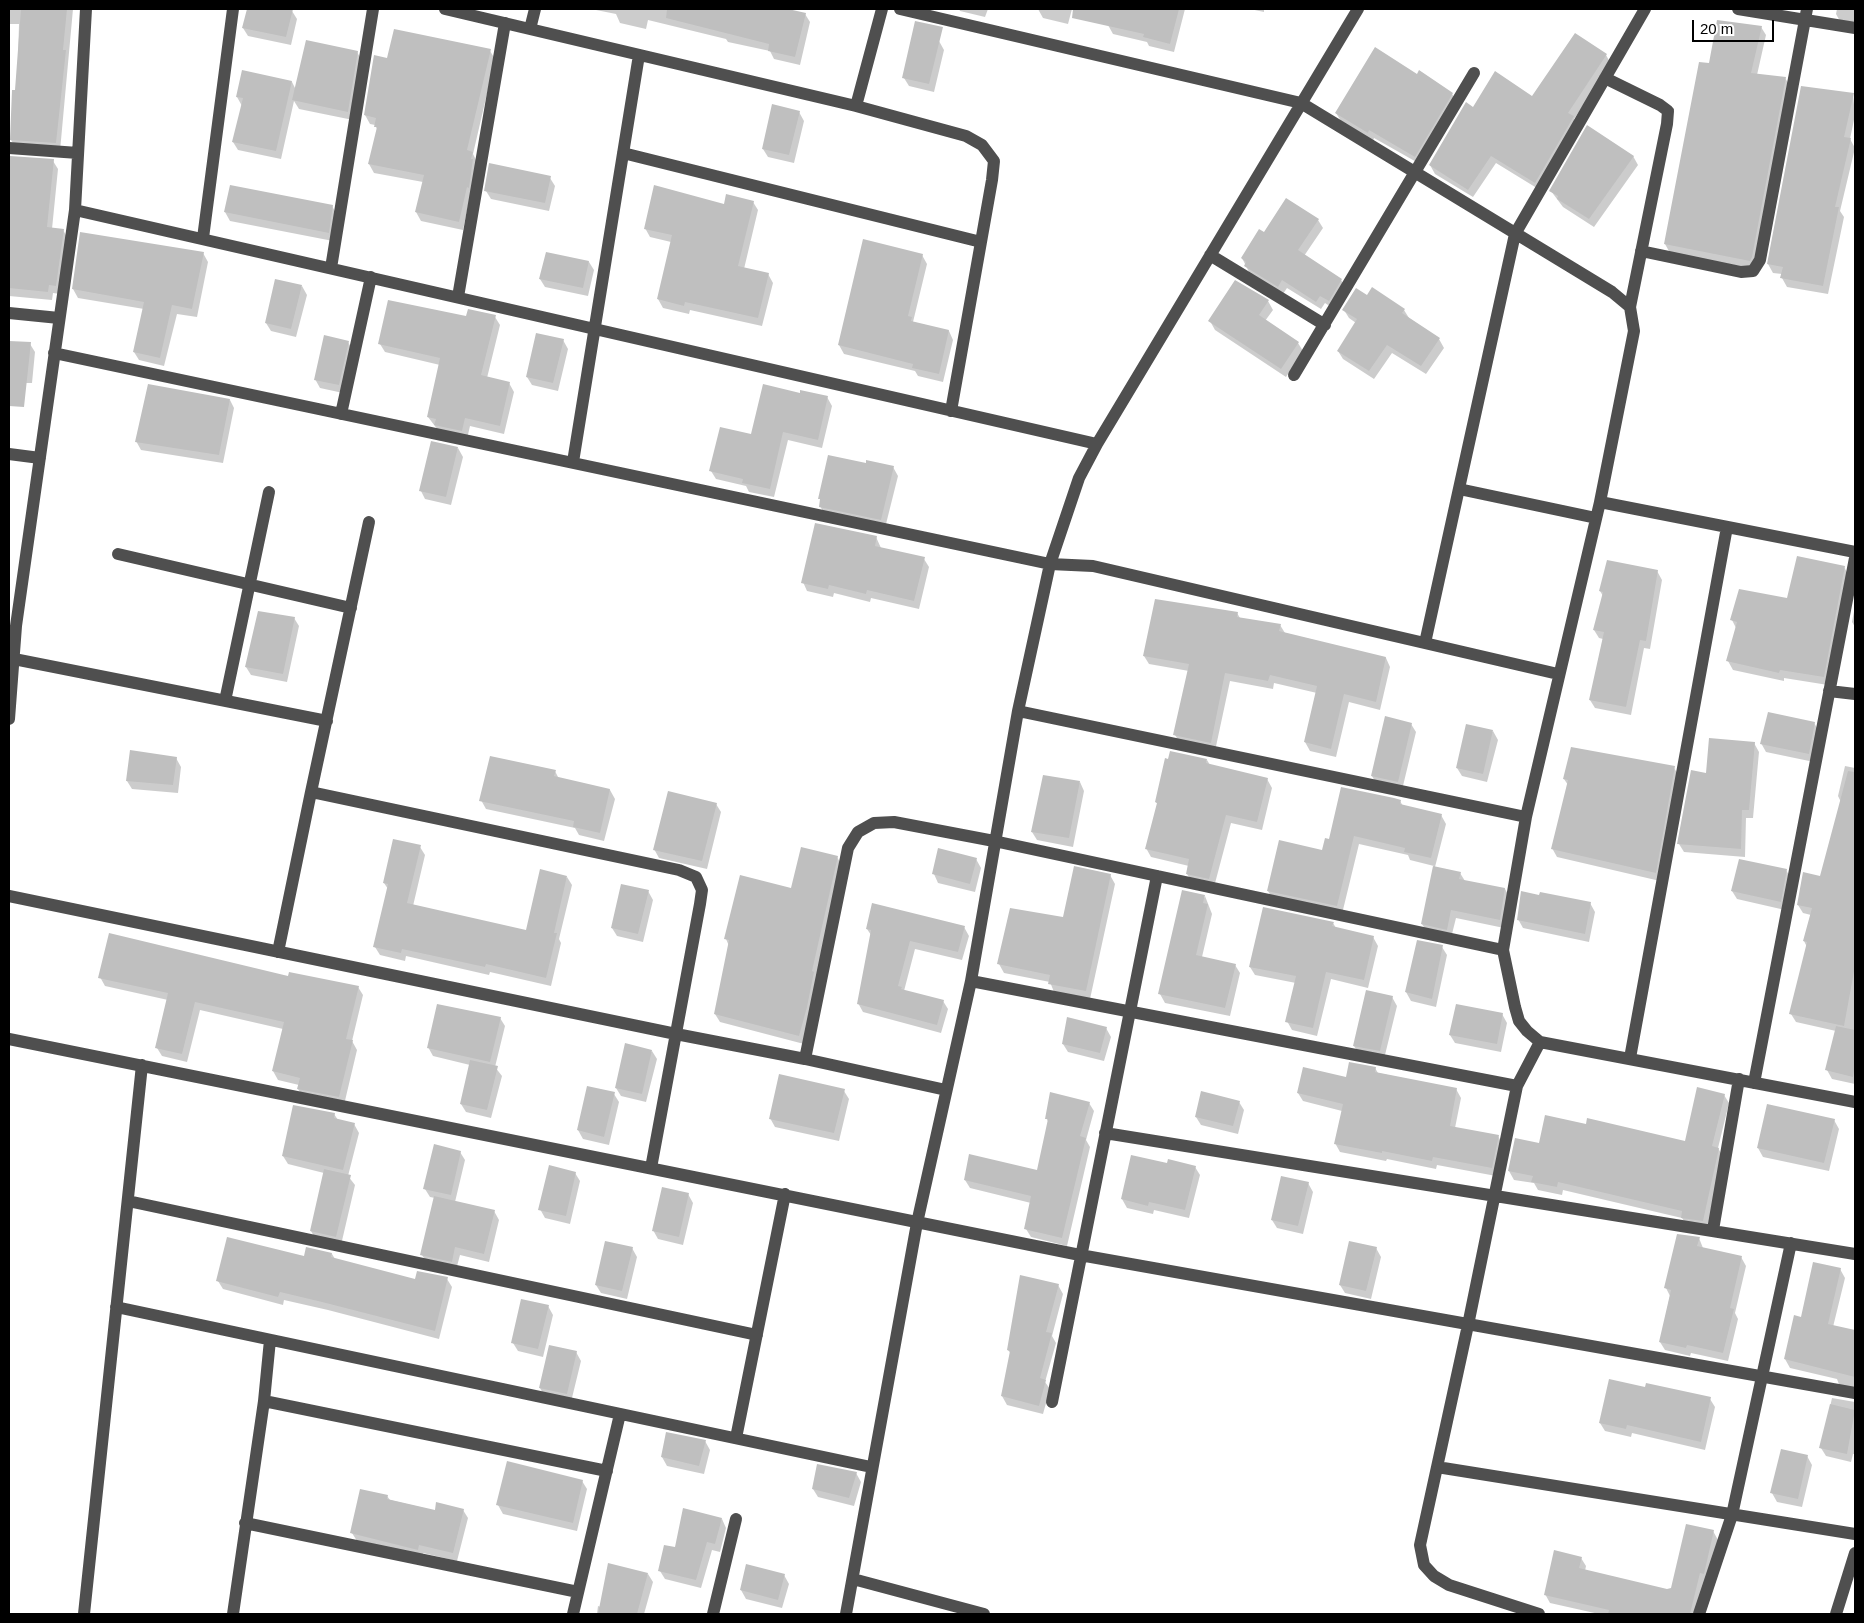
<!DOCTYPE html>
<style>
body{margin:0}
#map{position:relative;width:1864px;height:1623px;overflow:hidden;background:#fff;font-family:Arial,sans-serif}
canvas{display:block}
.frame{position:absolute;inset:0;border:10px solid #000;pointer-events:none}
.scale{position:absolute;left:1692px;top:20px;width:82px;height:22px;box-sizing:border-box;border:2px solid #000;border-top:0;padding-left:6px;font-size:15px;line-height:18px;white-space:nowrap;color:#000;-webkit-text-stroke:4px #fff;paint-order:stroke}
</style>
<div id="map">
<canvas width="1864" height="1623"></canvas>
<div class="frame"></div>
<div class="scale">20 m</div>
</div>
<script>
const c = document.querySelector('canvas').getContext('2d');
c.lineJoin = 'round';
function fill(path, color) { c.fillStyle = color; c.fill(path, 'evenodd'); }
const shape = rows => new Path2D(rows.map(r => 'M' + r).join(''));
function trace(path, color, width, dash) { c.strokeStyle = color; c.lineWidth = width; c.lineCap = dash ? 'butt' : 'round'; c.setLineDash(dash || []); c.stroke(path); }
fill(shape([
 [9,9,73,9,60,151,16,148,11,140,17,91,19,24,9,24],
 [248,9,292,11,297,19,291,45,248,36,243,28],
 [591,9,783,9,805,14,810,22,800,65,774,59,770,51,728,42,726,39,648,20,646,29,620,23,616,14],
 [959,9,988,9,985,17,960,11],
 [1038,9,1072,9,1068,24,1043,18],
 [1112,9,1185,9,1174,52,1149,46,1147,42,1113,34,1108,25],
 [1250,9,1264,9,1264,12],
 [1837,9,1855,9,1855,25,1841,23,1836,14],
 [1761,27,1766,35,1757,75,1785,78,1790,86,1755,269,1670,253,1665,244,1710,65],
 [1575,35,1606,55,1611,64,1574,119,1578,126,1540,190,1496,163,1473,197,1435,174,1430,165,1533,97],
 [939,41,944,50,934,92,909,86,904,78],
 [490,51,495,59,473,154,477,162,463,230,421,221,416,212,423,182,374,173,369,164,378,131,375,125,370,124,365,115,388,59],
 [357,52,362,61,353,120,299,109,294,101,281,159,238,150,233,142,242,106,237,97,292,82,296,90],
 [1417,76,1452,94,1457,102,1420,164,1374,138,1373,141,1341,121,1336,113],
 [1853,94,1855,115,1850,139,1855,148,1840,211,1844,217,1828,294,1787,287,1782,278,1782,274,1773,273,1768,264],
 [799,112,804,121,794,163,768,157,763,149],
 [1633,156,1638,165,1594,227,1563,207,1551,191],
 [53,161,58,169,52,229,63,230,68,239,60,294,53,293,52,300,9,296,9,164],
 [550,178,555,186,549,211,491,199,486,191],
 [753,202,758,210,744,269,768,274,773,283,762,326,690,310,689,314,663,308,658,299,671,242,650,237,645,228,725,205],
 [332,206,337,215,333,241,230,221,225,212],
 [1318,220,1323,228,1304,256,1341,280,1346,288,1334,309,1325,303,1321,309,1287,288,1283,294,1250,274,1242,258,1264,234],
 [203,253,208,262,197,317,177,314,164,366,139,360,134,352,144,309,78,298,73,289],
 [922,255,927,264,913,322,949,331,953,340,943,382,918,376,915,371,844,354,839,345],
 [589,262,594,270,588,296,545,287,540,279],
 [302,286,307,295,296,337,271,331,266,323],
 [1368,297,1404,310,1409,318,1439,339,1444,348,1426,374,1392,353,1374,379,1343,359,1338,351,1356,323,1349,318,1344,310],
 [1268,301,1273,310,1265,321,1298,343,1303,351,1286,377,1215,330,1210,321],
 [495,317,500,325,487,378,509,383,514,392,504,434,470,426,467,439,441,434,428,417,440,365,385,352,380,344,467,318],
 [563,340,568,349,558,391,532,385,527,377],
 [348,342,353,351,343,393,320,388,315,379],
 [9,343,30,344,35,352,32,383,9,383],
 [801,394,827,397,832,406,822,448,788,440,774,497,749,492,746,486,716,479,711,471],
 [230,400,234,408,223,463,141,450,136,441],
 [458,448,463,457,451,505,425,499,421,491],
 [866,465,893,467,898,476,885,528,825,515,820,506,820,499],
 [876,537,881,548,924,559,929,567,919,609,871,598,870,602,834,593,833,597,807,591,803,582],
 [1844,567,1849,576,1828,685,1784,678,1784,681,1733,670,1728,661,1736,628,1732,620,1788,600],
 [1657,571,1662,580,1650,649,1644,648,1631,715,1595,708,1590,700,1603,639,1599,638,1594,630,1603,596,1600,591],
 [1855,606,1855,627,1852,622],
 [1237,613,1240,618,1280,625,1285,633,1386,658,1390,667,1380,710,1349,702,1336,757,1310,751,1305,742,1317,693,1274,683,1273,689,1230,681,1215,751,1180,743,1175,735,1189,671,1149,664,1144,656],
 [294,618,299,626,287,682,251,675,246,667],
 [1814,723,1819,731,1814,762,1766,752,1761,743],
 [1411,724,1416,732,1402,790,1377,785,1372,776],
 [1493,731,1498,740,1487,782,1462,776,1457,768],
 [1754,743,1759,752,1753,818,1746,818,1745,857,1684,852,1679,844,1707,774],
 [176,758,181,767,178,793,132,789,127,781],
 [1207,760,1210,765,1267,779,1272,788,1262,830,1231,823,1214,887,1192,882,1187,874,1189,866,1151,857,1146,848,1158,805,1156,802],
 [1845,766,1855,768,1855,1084,1832,1079,1827,1070,1836,1031,1796,1022,1791,1014,1807,947,1804,941,1811,915,1803,913,1798,905,1821,877,1841,802,1838,796],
 [1674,768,1679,776,1660,881,1557,857,1552,848,1568,785,1564,779],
 [555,771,559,779,610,790,615,799,604,841,579,835,575,828,486,809,481,800],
 [1080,782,1084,791,1073,847,1037,840,1032,832],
 [1400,801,1403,806,1441,815,1446,824,1435,867,1460,873,1465,881,1505,889,1510,898,1504,928,1456,918,1451,938,1427,932,1422,924,1434,866,1410,860,1408,855,1359,844,1342,914,1273,900,1268,891,1323,852,1330,841],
 [716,804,721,812,707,869,659,858,654,849],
 [420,847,425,855,413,906,527,932,567,877,572,885,559,939,561,943,551,986,490,972,489,975,406,956,405,961,380,955,375,947,388,889,384,883],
 [837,857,842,866,804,1044,720,1022,715,1014,729,946,726,939],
 [976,859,981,868,975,892,938,883,934,874],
 [1786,870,1791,879,1785,910,1737,899,1732,891],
 [1110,875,1115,884,1090,999,1054,992,1050,982,1004,973,999,964,1064,919],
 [648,891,653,900,643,942,617,936,612,928],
 [1205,896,1212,914,1202,957,1235,965,1240,973,1230,1016,1165,1003,1160,994],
 [1590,903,1595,912,1589,942,1523,928,1518,919],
 [1333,923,1336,928,1373,937,1378,946,1368,988,1331,979,1317,1036,1292,1030,1287,1021,1296,983,1255,975,1250,967],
 [964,927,969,936,962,960,915,949,904,991,943,1001,948,1009,941,1033,863,1012,858,1003,871,935,867,929],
 [1418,941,1442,947,1447,955,1436,1007,1411,1001,1406,992],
 [100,977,289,978,358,987,363,995,352,1041,357,1050,344,1105,303,1097,298,1089,299,1085,278,1080,273,1071,283,1029,200,1010,187,1062,162,1056,157,1048,168,1000,105,986],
 [1392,997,1397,1006,1384,1059,1359,1054,1354,1046],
 [1502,1014,1507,1023,1501,1052,1455,1043,1450,1035],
 [500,1018,505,1026,495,1067,502,1076,491,1118,466,1112,461,1104,470,1065,433,1056,428,1047],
 [1106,1028,1111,1037,1104,1061,1068,1052,1063,1044],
 [652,1051,657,1059,646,1102,621,1096,616,1088],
 [1375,1068,1378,1073,1456,1089,1461,1098,1455,1128,1498,1136,1503,1145,1496,1176,1437,1165,1436,1169,1387,1159,1386,1161,1340,1152,1335,1143,1342,1111,1303,1101,1298,1093],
 [844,1091,849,1099,839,1141,775,1127,770,1118],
 [614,1094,619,1102,609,1145,583,1139,578,1130],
 [1724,1095,1729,1103,1718,1148,1723,1157,1708,1229,1687,1226,1682,1218,1563,1190,1562,1195,1538,1190,1534,1183,1514,1180,1509,1171,1540,1145,1686,1142],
 [1239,1102,1244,1110,1238,1134,1201,1125,1196,1117],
 [1089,1103,1094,1111,1086,1140,1090,1147,1067,1246,1031,1237,1026,1229,1031,1203,970,1188,965,1180,1038,1171,1049,1123,1046,1118],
 [334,1114,338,1120,354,1124,359,1133,348,1176,355,1185,341,1245,316,1240,311,1231,324,1173,288,1164,283,1156],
 [1834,1120,1839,1129,1829,1171,1763,1157,1758,1148],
 [460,1152,465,1160,455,1202,494,1211,499,1220,489,1262,460,1255,456,1270,427,1263,422,1255,435,1198,430,1197,425,1189],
 [1168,1165,1195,1167,1200,1175,1189,1218,1154,1210,1153,1214,1127,1208,1122,1199],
 [575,1173,580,1181,570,1224,545,1218,540,1209],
 [1308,1183,1313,1192,1303,1234,1277,1228,1272,1220],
 [688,1194,693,1203,683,1245,658,1239,653,1230],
 [1699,1238,1703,1248,1741,1257,1746,1266,1735,1313,1738,1319,1728,1361,1691,1353,1690,1356,1665,1350,1660,1342,1670,1296,1666,1288],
 [632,1248,637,1257,627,1299,601,1293,596,1285],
 [1376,1248,1381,1257,1371,1299,1345,1293,1340,1285],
 [332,1254,335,1259,416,1280,447,1279,452,1287,439,1339,328,1310,284,1300,283,1305,223,1289,218,1281,305,1258],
 [1840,1269,1845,1278,1833,1327,1855,1332,1855,1393,1841,1390,1837,1379,1790,1368,1785,1359,1795,1317,1802,1318],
 [1058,1285,1063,1294,1052,1336,1056,1343,1045,1382,1050,1389,1043,1414,1007,1405,1002,1396,1011,1354,1008,1350],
 [548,1306,553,1315,543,1357,518,1351,513,1343],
 [576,1352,581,1361,571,1402,545,1397,540,1388],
 [1832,1398,1855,1402,1855,1454,1853,1454,1851,1462,1826,1456,1821,1448],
 [1710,1399,1715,1407,1705,1450,1632,1433,1631,1437,1605,1431,1600,1423],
 [705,1441,710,1450,704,1474,667,1466,662,1457],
 [1807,1456,1812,1465,1802,1507,1777,1502,1772,1493],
 [856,1473,861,1482,854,1506,818,1497,813,1489],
 [582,1481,587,1489,577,1531,503,1514,498,1505],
 [387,1496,390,1500,436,1511,463,1510,468,1518,457,1561,423,1553,422,1558,357,1541,352,1533],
 [722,1519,726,1528,720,1552,712,1550,701,1588,665,1579,660,1571,675,1549],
 [1713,1531,1718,1540,1696,1614,1599,1614,1550,1603,1545,1594,1581,1558,1586,1566,1585,1571,1667,1590,1672,1589],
 [648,1574,653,1582,644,1614,597,1614,598,1606,601,1607],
 [784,1575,789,1584,782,1608,746,1599,741,1590]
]), '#0003');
fill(shape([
 [21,9,67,9,63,50,66,50,56,143,10,140,12,90,15,90],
 [247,9,293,9,286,37,242,28],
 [667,9,788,9,806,13,795,57,768,51,769,44,666,18],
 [1073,9,1179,9,1170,44,1143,37,1144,34,1072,18],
 [1717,20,1762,26,1751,73,1786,77,1752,257,1750,261,1664,244,1699,62,1709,63],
 [915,21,943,27,929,84,902,78],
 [394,29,491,49,467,150,473,152,471,159,473,159,469,188,467,187,459,222,415,212,424,175,368,164,377,127,374,127,376,118,364,115,374,55,387,58],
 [1575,33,1607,54,1568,113,1574,116,1535,183,1491,156,1468,190,1429,165,1466,102,1473,107,1495,71,1532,96],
 [306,40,358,51,348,112,292,100],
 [1375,47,1417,74,1419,70,1453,93,1415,157,1369,130,1368,133,1335,113],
 [242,70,292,81,276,151,232,142,243,98,236,97],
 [1801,86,1854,93,1844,137,1851,138,1835,207,1839,207,1823,286,1780,278,1783,267,1767,264],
 [772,104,800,111,789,155,762,149],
 [1587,125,1634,156,1589,219,1557,199,1558,196,1549,191],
 [10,156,54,159,47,227,64,229,56,286,49,285,48,292,9,288],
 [489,163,551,176,545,203,484,191],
 [230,185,333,205,329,233,224,212],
 [654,185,724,204,726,194,754,201,738,266,769,273,758,318,685,302,684,306,657,299,672,235,644,229],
 [1286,198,1319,219,1298,250,1342,279,1329,301,1320,296,1316,302,1282,280,1278,287,1244,266,1246,262,1241,258,1259,229,1264,232],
 [80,232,204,252,192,309,172,305,160,358,133,352,144,302,72,289],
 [863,239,923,254,908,316,912,317,911,321,949,330,939,374,912,368,913,364,838,345],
 [546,252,589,261,583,288,539,279],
 [275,279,302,285,291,329,265,323],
 [1235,280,1269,300,1259,315,1299,342,1281,369,1208,321],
 [1372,287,1405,309,1402,313,1440,338,1421,366,1387,345,1369,371,1337,351,1357,319,1342,310,1356,288,1367,295],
 [388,300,466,316,468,309,496,315,481,375,510,382,500,426,465,418,462,431,434,425,436,419,427,417,440,358,378,344],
 [536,333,564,339,553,383,526,377],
 [324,335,349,341,339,385,314,380],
 [9,341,31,342,24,407,9,406],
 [148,384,230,399,219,455,135,442],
 [763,384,800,393,800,390,828,396,818,440,783,432,770,489,742,483,743,479,709,471,720,427,751,434],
 [431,441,458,447,446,497,419,491],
 [828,455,866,463,866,460,894,466,881,520,819,507,820,499,818,499],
 [815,523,877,536,875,546,925,557,914,601,867,590,866,594,829,585,828,589,801,583],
 [1797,556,1845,566,1824,677,1780,670,1779,673,1726,661,1737,622,1730,620,1739,589,1787,598],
 [1607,560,1658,570,1646,641,1640,640,1626,707,1589,700,1604,632,1593,630,1603,592,1599,591],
 [1155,599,1238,612,1237,617,1281,624,1279,631,1386,657,1376,702,1344,694,1331,749,1304,742,1317,686,1270,675,1268,681,1225,673,1211,743,1173,735,1189,664,1143,656],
 [258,611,295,617,283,674,245,667],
 [1768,712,1815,722,1809,754,1760,744],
 [1385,716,1412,723,1398,782,1371,776],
 [1466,724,1493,730,1483,774,1456,768],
 [1709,738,1755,742,1749,810,1742,810,1741,849,1677,844,1691,770,1706,773],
 [1571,747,1675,766,1656,873,1551,849,1568,780,1563,779],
 [130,750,177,757,173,785,126,781],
 [1170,751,1207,759,1206,763,1268,778,1257,822,1226,815,1209,879,1186,874,1189,859,1145,849,1157,803,1155,802,1165,758,1168,759],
 [490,756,556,770,554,776,610,789,600,833,573,827,574,821,479,801],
 [1848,771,1855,772,1855,966,1844,1026,1789,1014,1807,942,1803,941,1812,908,1797,905,1803,872,1820,876],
 [1043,775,1080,781,1069,838,1031,832],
 [1341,787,1394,798,1401,800,1400,804,1442,814,1431,858,1404,852,1405,848,1354,836,1337,906,1267,891,1279,840,1322,850,1325,838,1329,839],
 [668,791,717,803,702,861,653,850],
 [393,839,421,845,407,903,526,930,540,869,567,876,554,933,557,933,546,978,486,964,485,967,402,949,401,953,373,947,388,884,383,883],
 [801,847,838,856,812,971,814,972,807,1007,799,1036,714,1014,729,940,724,939,740,875,791,888],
 [938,848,977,858,970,884,932,874],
 [1739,859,1787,869,1781,902,1731,891],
 [1074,866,1111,874,1086,991,1048,984,1050,975,997,964,1010,908,1063,917],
 [1433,866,1461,872,1459,879,1505,888,1500,920,1451,910,1447,930,1421,924],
 [621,884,649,890,638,934,611,928],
 [1182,890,1205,895,1203,903,1208,904,1196,955,1236,964,1225,1008,1158,994],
 [1521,891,1539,895,1540,892,1591,902,1585,934,1517,920],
 [872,903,965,926,958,952,910,941,898,986,902,987,901,989,944,1000,937,1025,857,1004,871,930,866,929],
 [1263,907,1334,922,1332,926,1374,936,1364,980,1326,972,1313,1028,1285,1022,1296,976,1249,967],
 [109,933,288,976,289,972,359,986,346,1039,353,1040,339,1097,297,1089,300,1078,272,1071,284,1022,195,1002,182,1054,155,1048,168,993,98,978],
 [1417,940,1443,945,1432,999,1405,992],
 [1366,990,1393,996,1380,1051,1353,1046],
 [437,1004,501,1017,490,1062,427,1048],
 [1456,1004,1503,1013,1497,1044,1449,1035],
 [1067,1017,1107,1027,1100,1053,1062,1044],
 [1836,1026,1855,1030,1855,1065,1853,1077,1825,1070],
 [625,1043,652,1050,642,1094,615,1088],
 [470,1060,498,1066,487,1110,460,1104],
 [1349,1062,1376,1067,1375,1072,1457,1088,1450,1126,1499,1135,1492,1168,1433,1157,1432,1161,1382,1151,1382,1153,1334,1144,1343,1104,1297,1093,1303,1067,1346,1077],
 [779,1074,845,1089,834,1133,769,1119],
 [587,1086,615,1092,604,1137,577,1130],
 [1697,1087,1725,1094,1712,1146,1719,1148,1703,1221,1681,1218,1682,1211,1558,1182,1557,1187,1531,1182,1533,1176,1508,1171,1515,1138,1539,1143,1545,1115,1586,1124,1587,1118,1685,1141],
 [1201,1091,1240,1101,1233,1126,1195,1117],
 [1050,1092,1090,1102,1080,1136,1086,1138,1062,1238,1024,1229,1031,1196,964,1180,969,1154,1037,1170,1048,1119,1045,1119],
 [1767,1104,1835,1119,1824,1163,1757,1148],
 [293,1105,335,1113,334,1118,355,1123,343,1170,282,1156],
 [434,1144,461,1151,451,1195,423,1189],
 [1131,1155,1167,1163,1168,1159,1196,1166,1185,1210,1149,1202,1148,1206,1121,1199],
 [549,1165,576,1172,566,1216,538,1210],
 [324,1169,351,1175,336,1237,310,1231],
 [1281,1176,1309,1182,1298,1226,1271,1220],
 [662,1187,689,1193,679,1237,652,1231],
 [434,1196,495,1210,484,1254,455,1247,452,1262,420,1255],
 [1677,1234,1700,1237,1697,1246,1742,1256,1730,1308,1734,1309,1723,1353,1687,1345,1686,1348,1659,1342,1671,1290,1664,1288],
 [227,1237,304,1256,306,1247,332,1253,331,1257,415,1279,417,1271,448,1277,435,1331,322,1302,280,1292,278,1297,216,1281],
 [605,1241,633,1247,622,1291,595,1285],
 [1349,1241,1377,1247,1366,1291,1339,1285],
 [1813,1262,1841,1268,1828,1324,1855,1330,1855,1377,1784,1359,1794,1315,1801,1317],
 [1020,1275,1059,1284,1046,1332,1052,1333,1040,1378,1046,1380,1039,1406,1001,1396,1010,1351,1007,1350],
 [521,1299,549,1305,538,1349,511,1343],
 [549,1345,577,1351,567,1394,539,1388],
 [1609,1379,1645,1387,1646,1383,1711,1397,1701,1442,1627,1425,1626,1429,1599,1423],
 [1830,1404,1855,1410,1847,1454,1819,1448],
 [666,1432,706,1440,699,1466,661,1457],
 [1781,1449,1808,1455,1798,1499,1770,1493],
 [507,1461,583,1480,573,1523,496,1505],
 [817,1464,857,1472,849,1498,812,1489],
 [360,1489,388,1495,387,1499,435,1510,436,1502,464,1509,453,1553,419,1545,418,1550,350,1533],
 [683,1508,722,1518,715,1544,707,1542,696,1580,658,1571,664,1545,675,1547],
 [1686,1524,1714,1530,1704,1574,1700,1573,1690,1614,1608,1614,1609,1610,1544,1595,1554,1550,1582,1557,1579,1568,1667,1589,1671,1588],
 [608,1563,648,1573,637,1614,598,1614],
 [746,1564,785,1574,778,1600,740,1590]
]), '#bfbfbf');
trace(shape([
 [445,9,856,106,966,136,982,145,994,161,992,180,951,411],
 [900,9,1301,103,1612,292,1630,307,1634,331,1600,502,1526,817,1503,950,1515,1007,1519,1021,1527,1031,1540,1042,1855,1102],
 [1738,9,1855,28],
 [530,29,535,9],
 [1605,78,1660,105,1668,111,1667,124,1630,307],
 [856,106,882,9],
 [9,148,78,153],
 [623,153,981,242],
 [75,210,1097,444],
 [203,238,233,9],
 [1641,251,1741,272,1753,271,1760,260,1807,9],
 [1210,255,1325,325],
 [331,268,373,9],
 [458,297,505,23],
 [9,313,59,318],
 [54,353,1050,564,1093,566,1558,674],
 [1294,375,1474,73],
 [341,414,371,277],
 [9,454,40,458],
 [573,462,639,55],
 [1459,489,1596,518],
 [1600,502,1855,552],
 [118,554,351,608],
 [1425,643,1515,234,1645,9],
 [14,659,327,721],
 [1829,691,1855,694],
 [225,701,269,492],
 [1018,711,1526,817],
 [9,719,16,626,75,210,86,9],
 [311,792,369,522],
 [9,896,676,1034,805,1059,946,1090],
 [278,952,311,792,679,870,696,877,702,890,700,904,651,1168],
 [971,981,1517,1086],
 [9,1039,1080,1255,1855,1393],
 [1630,1058,1727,527],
 [805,1059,848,848,858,832,874,823,894,822,994,841,1503,950],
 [1754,1083,1855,558],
 [1105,1133,1855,1254],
 [128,1201,757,1335],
 [1713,1230,1739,1079],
 [116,1307,871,1467],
 [264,1401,607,1471],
 [1052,1402,1157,876],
 [736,1438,785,1194],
 [1437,1467,1855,1534],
 [245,1523,578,1592],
 [853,1579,984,1614],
 [84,1614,142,1065],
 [233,1614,264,1401,270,1340],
 [573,1614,620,1414],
 [713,1614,736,1519],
 [846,1614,917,1223,971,981,1018,711,1050,564,1079,478,1097,444,1358,9],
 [1539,1614,1449,1585,1434,1576,1424,1565,1420,1545,1468,1325,1517,1086,1540,1042],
 [1699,1614,1732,1515,1791,1243],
 [1836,1614,1855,1553]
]), '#4f4f4f', 12);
</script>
